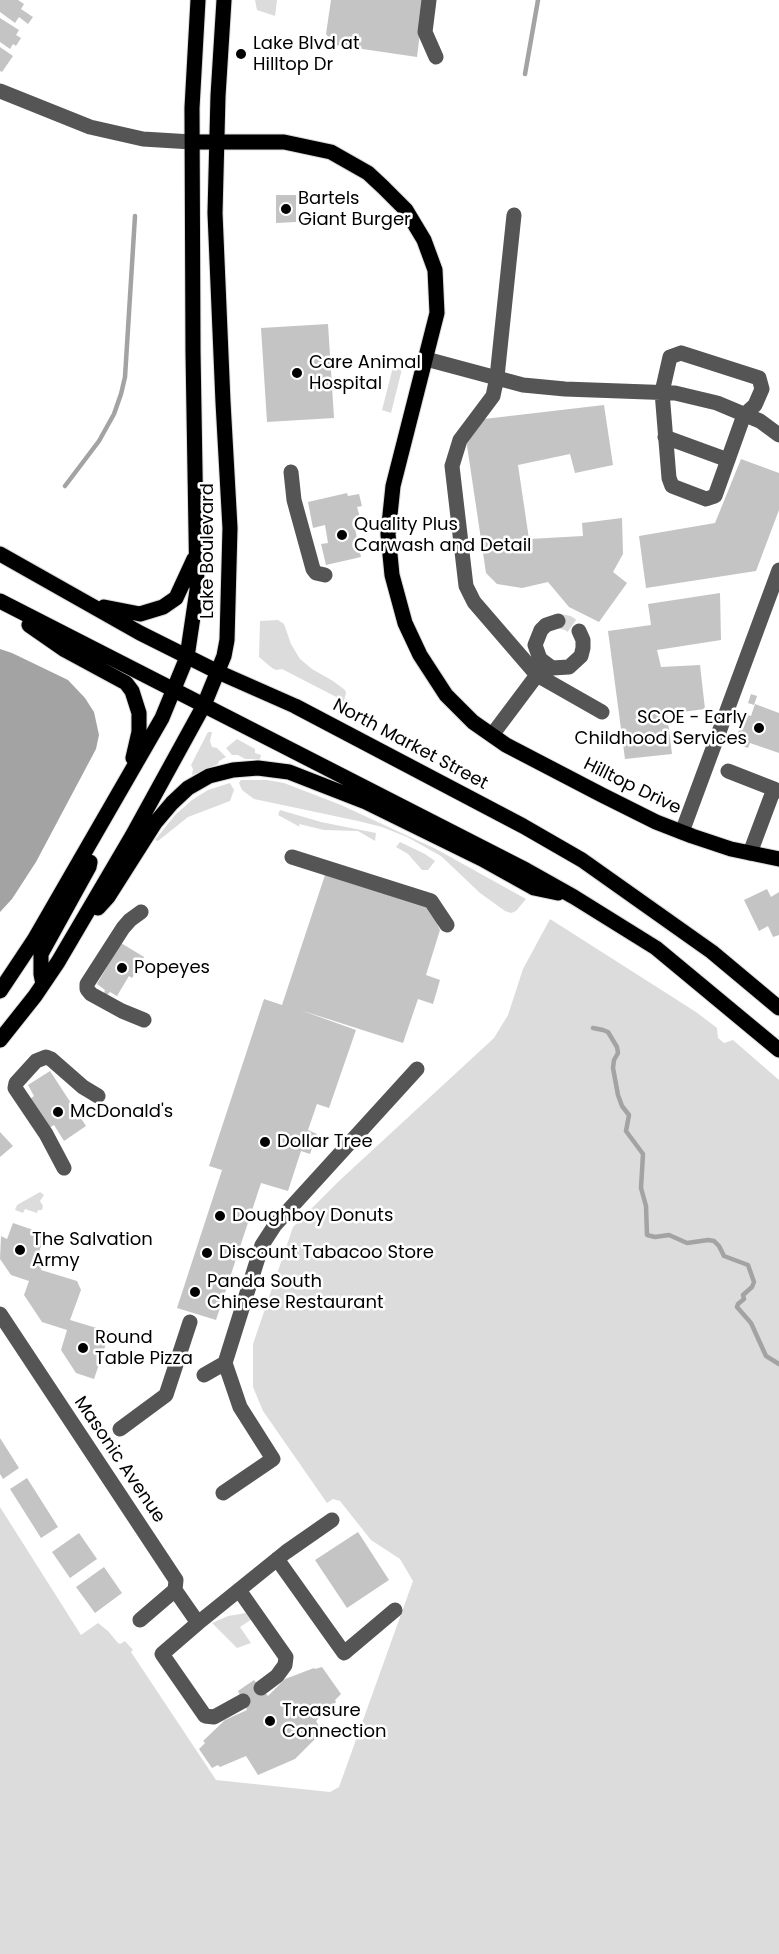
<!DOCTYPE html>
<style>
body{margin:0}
canvas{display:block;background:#fff}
</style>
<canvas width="779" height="1954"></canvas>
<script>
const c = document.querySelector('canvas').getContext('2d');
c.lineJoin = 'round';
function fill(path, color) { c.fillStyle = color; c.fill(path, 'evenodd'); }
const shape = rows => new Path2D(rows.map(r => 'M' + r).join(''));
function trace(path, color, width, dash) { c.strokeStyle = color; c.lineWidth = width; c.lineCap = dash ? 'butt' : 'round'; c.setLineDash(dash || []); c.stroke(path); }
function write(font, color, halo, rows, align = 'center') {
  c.font = font + ' Poppins,sans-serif'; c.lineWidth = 5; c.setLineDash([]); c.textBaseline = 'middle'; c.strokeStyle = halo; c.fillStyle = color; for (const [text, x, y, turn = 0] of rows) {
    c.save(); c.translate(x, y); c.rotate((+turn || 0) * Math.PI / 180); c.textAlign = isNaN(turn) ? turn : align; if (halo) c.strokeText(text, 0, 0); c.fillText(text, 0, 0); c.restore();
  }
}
fill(shape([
 [255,0,277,0,275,16,257,10],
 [393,367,402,369,391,413,382,410],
 [278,620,284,624,291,644,300,659,312,669,333,681,345,690,346,693,344,701,282,669,276,670,272,668,259,657,260,621],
 [208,732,212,732,210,741,212,747,217,748,226,757,219,761,218,764,192,775,193,769,191,765],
 [237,739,255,749,255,753,261,755,260,759,245,759,238,755,232,755,226,748],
 [241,780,267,780,284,783,341,805,436,849,526,899,516,911,511,913,505,911,480,893,441,856,407,837,382,827,358,821,254,799,242,790,239,783],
 [230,783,234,790,230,801,188,817,158,841,155,840,175,815,192,800,208,790],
 [280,810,321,822,376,833,375,841,358,831,324,830,299,824,300,827,278,815],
 [400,842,425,854,435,861,428,870,422,870,408,854,396,847],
 [550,919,696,1012,717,1028,718,1038,724,1043,733,1040,779,1080,779,1954,0,1954,0,1507,81,1635,98,1623,108,1631,118,1643,120,1644,125,1641,133,1650,131,1652,216,1780,330,1792,339,1787,413,1581,400,1559,371,1540,340,1501,333,1499,327,1503,263,1411,253,1387,253,1344,293,1227,339,1181,494,1038,508,1015,523,969],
 [40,1192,44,1195,40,1201,43,1206,42,1210,38,1210,37,1213,25,1209,23,1213,15,1210,17,1205],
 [246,1613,252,1619,240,1627,251,1643,237,1648,212,1623,228,1616]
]), '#dcdcdc');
fill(shape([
 [0,649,12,653,68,680,85,698,94,712,99,735,96,749,36,862,12,899,0,912]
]), '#a3a3a3');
trace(shape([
 [525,74,538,0],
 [65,486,99,441,114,414,121,394,125,377,135,216],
 [593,1028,603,1030,608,1032,617,1047,618,1053,614,1060,613,1068,618,1095,622,1106,629,1115,626,1131,643,1154,641,1188,646,1206,647,1235,655,1237,669,1235,687,1243,708,1240,714,1241,719,1246,724,1256,748,1265,754,1282,752,1287,743,1295,744,1299,738,1304,737,1307,751,1323,766,1356,779,1364]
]), '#a3a3a3', 4.5);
fill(shape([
 [0,0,18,0,24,4,21,9,33,17,28,24,19,17,15,23,0,12],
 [331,0,424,0,417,57,335,45,326,34],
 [0,18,19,30,16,35,21,38,16,46,13,44,10,49,0,42],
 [0,47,13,56,2,72,0,71],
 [276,195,296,195,296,222,276,223],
 [328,324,334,418,267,422,261,328],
 [604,405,613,465,575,473,570,454,518,465,529,539,583,536,582,523,622,518,623,554,613,572,627,583,599,622,569,607,548,582,522,588,497,584,486,573,466,439,484,419],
 [741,459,779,473,779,510,756,571,646,588,639,536,715,523],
 [347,493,348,496,359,494,362,506,357,507,360,517,353,519,361,557,326,565,321,544,328,543,325,525,313,528,308,502],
 [720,593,721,640,657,650,661,667,700,665,705,709,667,714,672,754,625,759,608,631,651,625,648,604],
 [751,694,757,696,754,705,748,703],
 [755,704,779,713,779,753,750,743,748,748,734,743,745,714,751,716],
 [325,875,430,908,440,930,426,975,440,980,433,1004,418,999,403,1043,300,1010,356,1030,329,1108,317,1104,308,1130,317,1134,310,1154,301,1151,288,1191,261,1183,216,1320,177,1308,222,1170,209,1166,264,999,282,1005],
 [767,889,771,897,779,892,779,935,773,937,768,926,759,931,744,900],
 [121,943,144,957,132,978,129,976,117,996,110,992,107,995,104,993,105,990,97,984],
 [50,1071,86,1126,64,1141,54,1125,49,1128,30,1099,34,1096,28,1085],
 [0,1132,13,1146,0,1157],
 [13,1223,39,1232,43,1241,36,1260,43,1262,41,1270,77,1281,81,1290,70,1320,110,1332,94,1379,76,1373,61,1350,67,1330,42,1322,24,1295,29,1281,11,1275,0,1259,1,1236,7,1239],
 [0,1438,19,1468,3,1479,0,1474],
 [27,1478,58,1527,41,1538,10,1489],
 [358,1532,389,1580,347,1608,315,1560],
 [79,1533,97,1559,70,1578,52,1552],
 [104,1567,122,1593,95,1613,76,1587],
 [322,1667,341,1694,335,1700,336,1702,316,1721,322,1732,295,1759,258,1775,246,1756,220,1767,218,1765,212,1768,199,1749,205,1743,203,1741,225,1720,247,1710,238,1691,254,1680,268,1696,285,1679,314,1668,315,1669]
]), '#c4c4c4');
trace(shape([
 [558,621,568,623,579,631]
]), '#d9d9d9', 15, [15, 8]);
const major = shape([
 [192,142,284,142,331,152,368,173,383,187,406,210,424,240,435,270,437,313,393,486,388,534,392,575,405,623,420,655,446,695,473,722,506,745,602,795,656,822,692,836,731,849,779,859],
 [0,554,140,633,218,672,295,706,523,826,582,860,712,952,779,1008],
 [0,601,526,870,574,897,656,948,779,1050],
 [104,607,140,614,163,607,176,598,194,559],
 [29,625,65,650,126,683,132,691,139,713,139,732,133,758],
 [98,908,108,897,155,823,172,803,188,788,209,776,233,770,258,768,289,772,366,802,482,859,534,888,558,893],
 [43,984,41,974,41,954,89,867,90,862],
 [0,991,34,940,162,718,187,657,197,590,193,352,192,108,198,0],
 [0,1040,35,996,58,962,132,836,204,705,224,656,227,640,230,528,223,402,215,213,218,96,224,0]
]);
trace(major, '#dbdbdb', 17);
trace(shape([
 [429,0,425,32,436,57],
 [0,91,90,127,143,139,192,142],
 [681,353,759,378,762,389,755,405,744,415,715,496,706,499,672,486,669,478,662,392,670,357,681,353],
 [426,359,523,385,565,389,675,393,717,403,760,421,779,435],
 [665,437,728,460],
 [291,472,294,500,313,569,316,573,325,575],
 [558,621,546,625,541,630,535,645,540,659,552,668,569,667,581,656,583,648,583,640,579,631],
 [543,668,537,675,602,712],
 [492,735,537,675,474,602,466,586,452,466,460,440,493,396,497,377,514,215],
 [728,771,774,789],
 [682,832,779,570],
 [750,853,774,789,779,791],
 [292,857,431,901,447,925],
 [141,912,130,920,123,928,87,984,87,989,91,994,122,1011,144,1020],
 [64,1168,46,1134,15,1088,16,1083,36,1061,46,1057,51,1059,83,1087,98,1096],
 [0,1314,176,1580,175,1590,140,1620],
 [204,1375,225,1363],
 [120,1429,166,1395,190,1322],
 [223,1493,273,1459,240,1407,225,1363,262,1245,275,1225,417,1069],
 [277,1559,344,1653,395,1610],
 [175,1590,198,1623,286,1552,332,1520],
 [239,1590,286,1657,285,1665,277,1676,261,1688],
 [198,1623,162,1654,205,1716,214,1717,243,1701]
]), '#555', 15);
trace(major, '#000', 15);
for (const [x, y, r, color] of [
 [241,54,6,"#000"],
 [286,209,6,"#000"],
 [297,373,6,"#000"],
 [342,535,6,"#000"],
 [759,728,6,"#000"],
 [122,968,6,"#000"],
 [58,1112,6,"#000"],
 [265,1142,6,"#000"],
 [220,1216,6,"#000"],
 [20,1250,6,"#000"],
 [207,1253,6,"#000"],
 [195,1292,6,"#000"],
 [83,1348,6,"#000"],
 [270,1721,6,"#000"]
]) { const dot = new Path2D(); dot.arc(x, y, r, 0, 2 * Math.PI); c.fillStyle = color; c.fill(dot); trace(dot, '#fff', 2); }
write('18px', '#000', '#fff', [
 ["Lake Blvd at",253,44],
 ["Hilltop Dr",253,65],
 ["Bartels",298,199],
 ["Giant Burger",298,220],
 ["Care Animal",309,363],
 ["Hospital",309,384],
 ["Quality Plus",354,525],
 ["Carwash and Detail",354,546],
 ["SCOE - Early",747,718,"right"],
 ["Childhood Services",747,739,"right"],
 ["Popeyes",134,968],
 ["McDonald's",70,1112],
 ["Dollar Tree",277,1142],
 ["Doughboy Donuts",232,1216],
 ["The Salvation",32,1240],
 ["Army",32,1261],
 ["Discount Tabacoo Store",219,1253],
 ["Panda South",207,1282],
 ["Chinese Restaurant",207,1303],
 ["Round",95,1338],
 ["Table Pizza",95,1359],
 ["Treasure",282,1711],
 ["Connection",282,1732]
], 'left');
write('18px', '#000', '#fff', [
 ["Lake Boulevard",208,551,-90],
 ["North Market Street",410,745,28],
 ["Hilltop Drive",632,787,26],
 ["Masonic Avenue",119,1460,56]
]);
</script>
